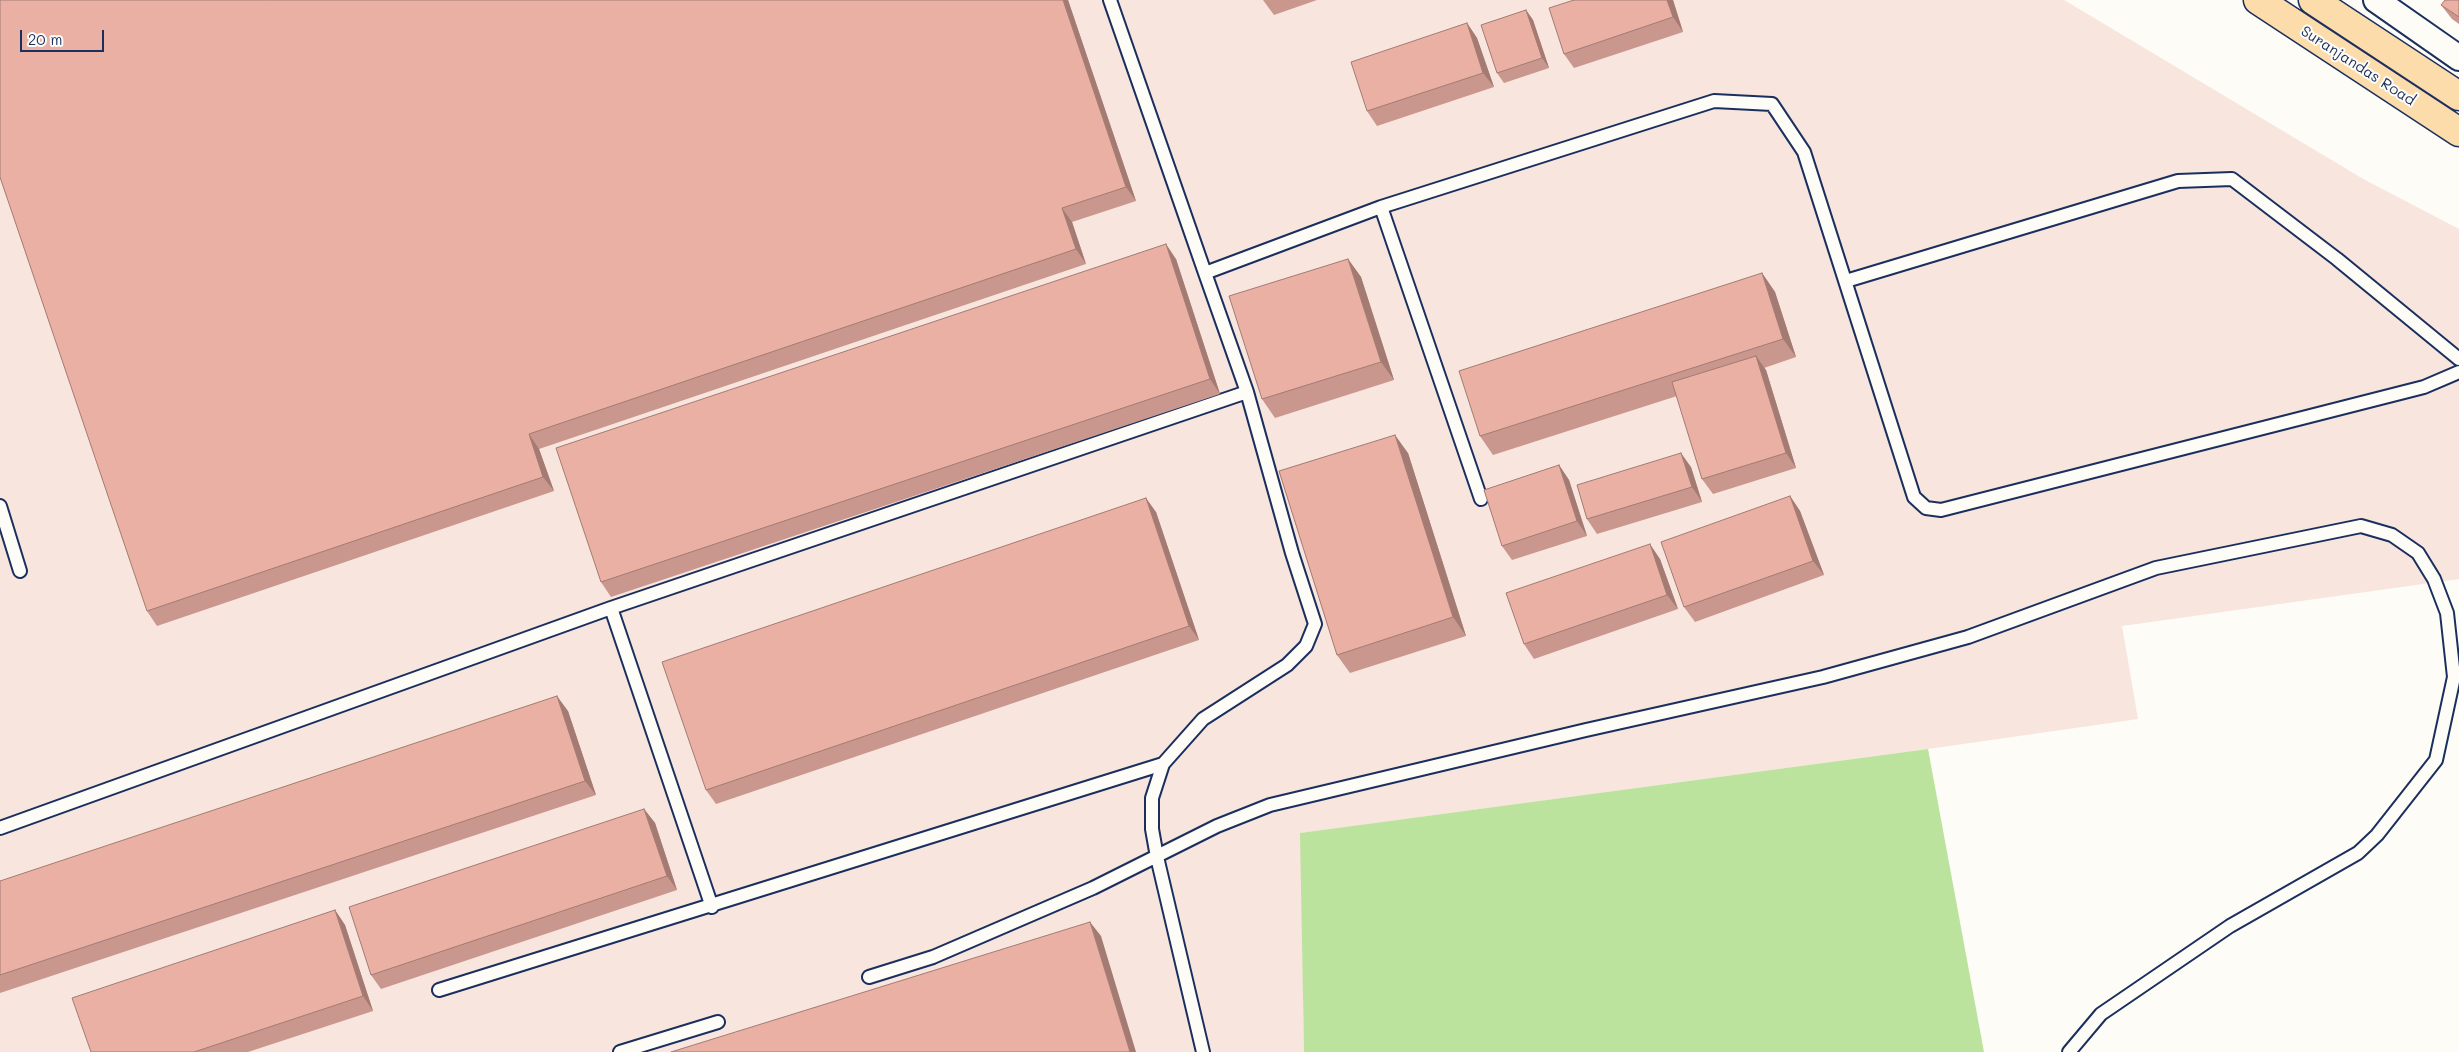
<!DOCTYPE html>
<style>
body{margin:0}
#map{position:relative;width:2459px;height:1052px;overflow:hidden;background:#fdfcf7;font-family:Mali,sans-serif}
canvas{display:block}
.scale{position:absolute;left:20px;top:30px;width:84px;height:22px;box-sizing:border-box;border:2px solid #1b2f5e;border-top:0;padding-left:6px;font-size:15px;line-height:18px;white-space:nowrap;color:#1b2f5e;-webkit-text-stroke:4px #fdfcf7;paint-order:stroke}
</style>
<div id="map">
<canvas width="2459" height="1052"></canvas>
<div class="scale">20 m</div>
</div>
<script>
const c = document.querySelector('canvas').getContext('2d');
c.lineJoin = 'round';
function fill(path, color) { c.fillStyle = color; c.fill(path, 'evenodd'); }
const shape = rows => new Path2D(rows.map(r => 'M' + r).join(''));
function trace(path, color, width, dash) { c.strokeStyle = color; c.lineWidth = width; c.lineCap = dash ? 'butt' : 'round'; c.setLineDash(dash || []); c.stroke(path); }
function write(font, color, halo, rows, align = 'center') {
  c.font = font + ' Mali,sans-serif'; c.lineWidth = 4; c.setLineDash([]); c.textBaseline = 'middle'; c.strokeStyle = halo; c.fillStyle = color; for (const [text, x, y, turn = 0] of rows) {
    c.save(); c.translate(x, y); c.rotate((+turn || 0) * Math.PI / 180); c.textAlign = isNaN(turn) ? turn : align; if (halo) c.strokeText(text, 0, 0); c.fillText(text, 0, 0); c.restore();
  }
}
fill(shape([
 [0,0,2064,0,2365,180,2459,229,2459,579,2122,626,2138,719,1928,749,1301,833,1304,1052,0,1052]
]), '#f7e5de');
fill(shape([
 [1928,749,1984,1052,1304,1052,1300,833]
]), '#bbe39e');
const lane = shape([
 [1110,0,1205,273],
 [1846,281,2178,181,2232,179,2337,259,2459,359],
 [1481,499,1381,207,1714,101,1772,104,1804,152,1914,497,1926,508,1941,510,2424,387,2459,372],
 [0,506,20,571],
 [611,608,1247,392],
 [0,828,611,608,712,907],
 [869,977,933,957,1093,888,1217,826,1270,805,1586,730,1823,677,1968,637,2156,568,2361,526,2392,535,2418,553,2434,579,2447,613,2454,677,2436,760,2377,835,2358,853,2230,926,2101,1014,2069,1052],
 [439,990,1163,764],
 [620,1052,718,1022],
 [1203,1052,1157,857,1152,829,1152,798,1163,764,1203,719,1287,665,1306,646,1315,624,1292,553,1247,392,1205,273,1381,207]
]);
const street = shape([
 [2376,0,2459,58]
]);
const primary = shape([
 [2258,0,2459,132],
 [2313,0,2459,96]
]);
trace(lane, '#1b2f5e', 16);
trace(street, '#1b2f5e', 28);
trace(primary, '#1b2f5e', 31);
trace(lane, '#fdfcf7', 12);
trace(street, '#fdfcf7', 24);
trace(primary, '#fddcac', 28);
fill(shape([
 [1068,0,1136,201,1072,222,1086,264,539,449,554,491,157,626,147,611],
 [1263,0,1317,0,1274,15],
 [1574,0,1673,0,1683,32,1574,68,1564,54],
 [2459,0,2459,24,2452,19,2441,5],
 [1526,10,1533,20,1549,68,1504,83,1497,73],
 [1467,23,1477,38,1494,87,1377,126,1367,111],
 [1176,259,1220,394,611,597,601,582],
 [1348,259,1361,277,1394,380,1275,418,1262,399],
 [1762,273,1775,292,1796,357,1764,368,1766,370,1796,468,1713,494,1702,479,1677,396,1493,455,1480,436],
 [1408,453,1466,636,1350,673,1337,655],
 [1559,465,1569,480,1587,536,1512,560,1502,546],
 [1691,467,1702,502,1597,534,1587,519],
 [1790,496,1800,511,1824,575,1695,622,1684,607],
 [1156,512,1199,640,716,804,706,790],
 [1660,559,1678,609,1534,659,1524,644],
 [568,711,596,795,0,993,0,881],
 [644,809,655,823,677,890,381,989,371,975],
 [335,910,345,925,373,1011,248,1052,91,1052]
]), '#c9978d');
fill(shape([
 [1063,0,1068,0,1136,201,1126,187],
 [1667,0,1673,0,1683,32,1673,17],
 [1526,10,1533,20,1549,68,1542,58],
 [1467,23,1477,38,1494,87,1483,73],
 [1062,208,1072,222,1086,264,1076,249],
 [1166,244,1176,259,1220,394,1210,379],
 [1348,259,1361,277,1394,380,1381,362],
 [1762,273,1775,292,1796,357,1783,339],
 [1756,356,1766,370,1796,468,1786,453],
 [529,434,539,449,554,491,543,477],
 [1395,435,1408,453,1466,636,1453,617],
 [1681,453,1691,467,1702,502,1692,487],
 [1559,465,1569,480,1587,536,1577,521],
 [1790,496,1800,511,1824,575,1813,561],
 [1146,498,1156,512,1199,640,1189,626],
 [1650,544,1660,559,1678,609,1667,595],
 [557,696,568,711,596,795,585,781],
 [644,809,655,823,677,890,667,876],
 [335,910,345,925,373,1011,363,996],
 [1090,922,1101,936,1136,1052,1130,1052]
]), '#a47b73');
const building = shape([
 [0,0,1063,0,1126,187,1062,208,1076,249,529,434,543,477,147,611,0,177,0,0],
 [1574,0,1667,0,1673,17,1564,54,1549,8,1574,0],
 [2445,0,2459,0,2459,17,2441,5,2445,0],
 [1526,10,1542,58,1497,73,1481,25,1526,10],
 [1467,23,1483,73,1367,111,1351,62,1467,23],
 [1166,244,1210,379,601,582,556,448,1166,244],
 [1348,259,1381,362,1262,399,1229,296,1348,259],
 [1762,273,1783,339,1480,436,1459,371,1762,273],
 [1756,356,1786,453,1702,479,1672,382,1756,356],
 [1395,435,1453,617,1337,655,1279,471,1395,435],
 [1681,453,1692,487,1587,519,1577,485,1681,453],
 [1559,465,1577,521,1502,546,1484,490,1559,465],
 [1790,496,1813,561,1684,607,1661,542,1790,496],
 [1146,498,1189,626,706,790,662,662,1146,498],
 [1650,544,1667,595,1524,644,1506,593,1650,544],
 [557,696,585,781,0,975,0,881,557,696],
 [644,809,667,876,371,975,349,907,644,809],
 [335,910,363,996,194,1052,91,1052,72,998,335,910],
 [1090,922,1130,1052,671,1052,1090,922]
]);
fill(building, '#eab0a4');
trace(building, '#a47b73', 1);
write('15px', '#1b2f5e', '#fdfcf7', [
 ["Suranjandas Road",2358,66,33]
]);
</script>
